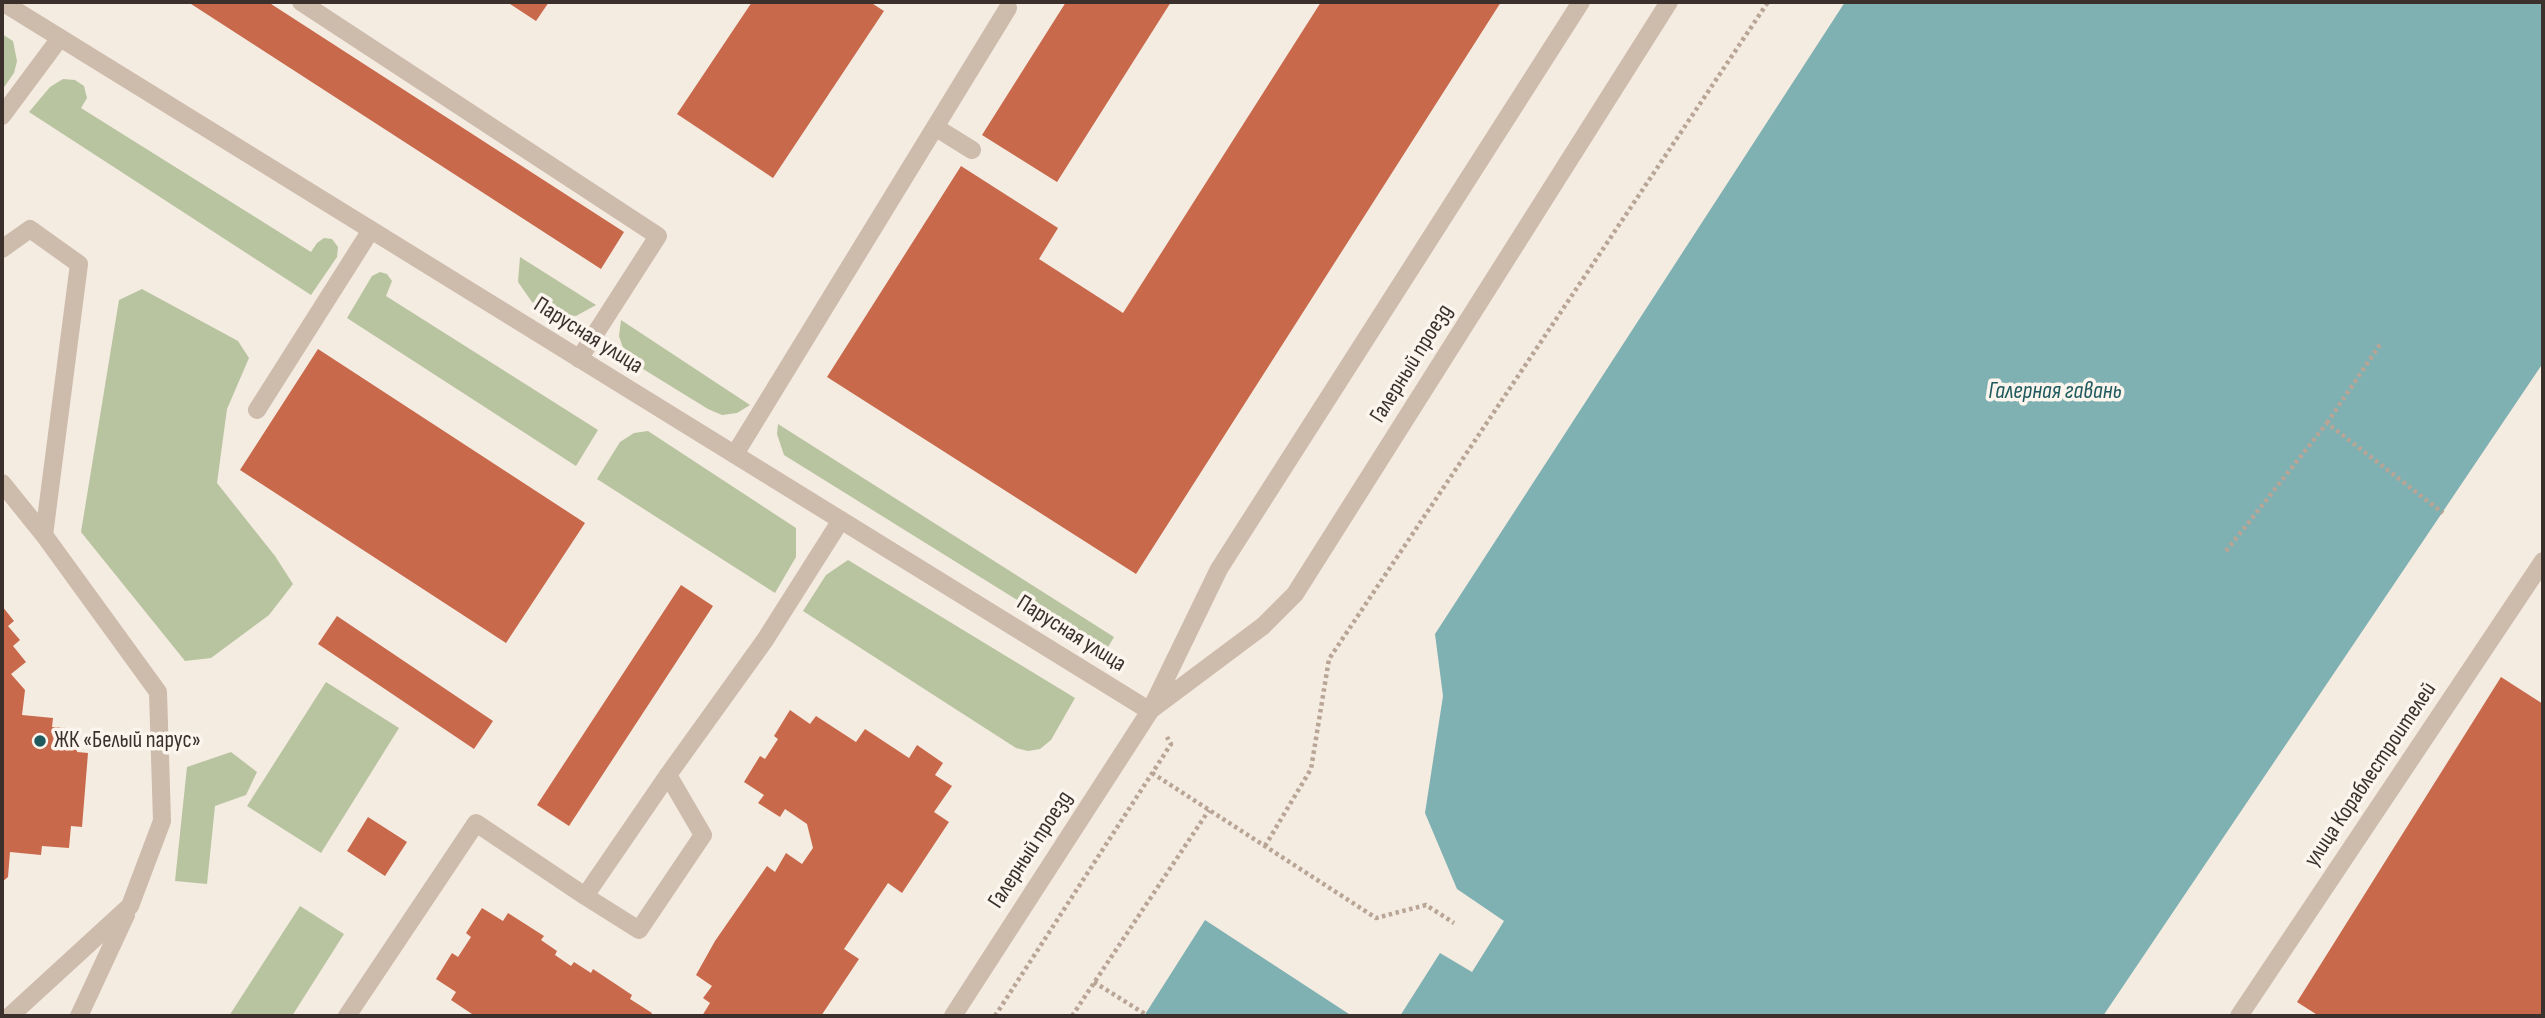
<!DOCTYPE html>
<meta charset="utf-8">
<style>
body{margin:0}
#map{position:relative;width:2545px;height:1018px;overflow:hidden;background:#f4ebe1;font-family:"Sofia Sans Condensed",sans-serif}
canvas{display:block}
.frame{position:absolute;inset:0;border:4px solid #3b302b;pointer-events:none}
</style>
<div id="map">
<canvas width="2545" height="1018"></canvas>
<div class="frame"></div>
</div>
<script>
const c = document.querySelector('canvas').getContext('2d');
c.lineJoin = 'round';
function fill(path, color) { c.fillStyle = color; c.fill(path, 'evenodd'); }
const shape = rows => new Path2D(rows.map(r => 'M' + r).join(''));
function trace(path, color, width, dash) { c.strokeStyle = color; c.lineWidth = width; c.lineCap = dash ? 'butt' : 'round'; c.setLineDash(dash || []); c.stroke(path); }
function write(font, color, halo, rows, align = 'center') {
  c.font = font + ' "Sofia Sans Condensed",sans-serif'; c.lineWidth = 7; c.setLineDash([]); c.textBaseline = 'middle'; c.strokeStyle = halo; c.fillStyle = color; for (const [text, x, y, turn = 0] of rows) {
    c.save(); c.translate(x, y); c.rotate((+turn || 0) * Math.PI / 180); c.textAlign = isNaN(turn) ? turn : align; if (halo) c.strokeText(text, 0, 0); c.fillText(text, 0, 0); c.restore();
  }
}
fill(shape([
 [2,34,13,41,17,61,14,73,2,90],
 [63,79,75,80,84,86,87,98,81,108,311,252,317,243,324,238,332,239,338,247,337,257,311,295,29,112,50,87],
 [520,257,596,305,576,316,554,314,532,302,518,282],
 [380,272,387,274,392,281,386,296,598,430,576,466,347,318,372,276],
 [142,289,238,341,249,358,227,409,217,483,275,556,293,584,269,615,211,658,185,661,81,532,119,300],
 [621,320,750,405,737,413,722,415,708,409,635,364,624,351,619,336],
 [778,424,1114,637,1104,654,784,455,777,434],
 [648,431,796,528,796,557,775,593,597,479,620,442,634,433],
 [848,560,1075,698,1051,740,1040,749,1028,751,1016,748,803,611,826,575],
 [326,682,399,728,321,853,247,806],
 [231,752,257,772,246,795,215,806,207,884,175,881,187,767],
 [300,906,344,934,292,1016,229,1016]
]), '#b8c4a0');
fill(shape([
 [1845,2,2543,2,2543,363,2103,1016,1400,1016,1440,953,1472,972,1504,921,1457,889,1425,813,1443,696,1435,634],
 [1205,920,1352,1016,1144,1016]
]), '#7fb0b2');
fill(shape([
 [188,2,268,2,624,232,601,269],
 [507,2,549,2,536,21],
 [752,2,870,2,884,11,773,178,677,114],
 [1066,2,1171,2,1057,182,982,135],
 [1321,2,1501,2,1136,574,827,377,961,166,1058,228,1039,259,1123,313],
 [318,349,585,523,506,643,240,470],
 [681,585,713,606,569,826,537,805],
 [2,606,14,621,8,626,20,640,13,646,26,662,11,674,25,690,22,715,53,718,52,727,79,729,77,752,88,753,82,827,71,826,69,848,42,846,41,855,10,852,8,877,2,882],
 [337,616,493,721,474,749,318,644],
 [2501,677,2543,704,2543,1016,2319,1016,2297,1002],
 [790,710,810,724,816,716,856,742,865,729,909,758,917,745,943,763,935,775,952,786,934,812,949,822,902,893,888,883,844,949,859,959,821,1016,702,1016,710,1003,703,998,712,986,696,975,715,941,767,866,775,872,786,853,802,864,813,848,807,824,785,809,780,817,758,803,764,795,744,782,760,756,765,759,778,739,774,736],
 [368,817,407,842,385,876,347,851],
 [482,908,503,921,508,913,544,936,541,940,557,951,555,955,571,966,574,962,591,973,593,969,632,995,630,999,652,1013,650,1016,475,1016,451,1000,456,992,436,979,452,953,458,957,471,937,466,933]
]), '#c8694b');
trace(shape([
 [2327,423,2381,343],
 [2226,551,2327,423,2443,513],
 [1152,773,1376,918,1426,905,1454,923],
 [1265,846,1311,769,1329,659,1768,2],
 [1094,982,1145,1014],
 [995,1016,1171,744,1167,737],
 [1072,1016,1209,810]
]), '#b9a596', 4.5, [3.5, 3.5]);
trace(shape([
 [301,2,658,236,579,359],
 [2,116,60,38],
 [935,127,972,150],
 [2,249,30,229,79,264,44,535],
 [257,410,371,230],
 [735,454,1008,8],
 [2,483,44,535,158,692,162,821,130,906,10,1016],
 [585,896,639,930,703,835,668,775],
 [79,1016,126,915],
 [347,1016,476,823,585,896,668,775,765,640,841,520]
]), '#cdbbac', 18);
trace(shape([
 [2,2,1150,711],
 [1152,709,1263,626,1295,594,1669,2],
 [953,1016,1150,711,1219,569,1581,2],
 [2239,1016,2543,561]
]), '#cdbbac', 18);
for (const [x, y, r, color] of [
 [40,741,7,"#1f5a5e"]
]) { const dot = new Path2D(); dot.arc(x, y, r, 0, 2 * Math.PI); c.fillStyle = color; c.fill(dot); trace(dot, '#fbf5ee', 2.5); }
write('23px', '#3b302b', '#fbf5ee', [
 ["Парусная улица",588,336,32],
 ["Галерный проезд",1412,364,-58],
 ["Парусная улица",1071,634,32],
 ["улица Кораблестроителей",2371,775,-56],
 ["Галерный проезд",1031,850,-57]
]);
write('23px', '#3b302b', '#fbf5ee', [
 ["ЖК «Белый парус»",54,741]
], 'left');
write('italic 24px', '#1f5a5e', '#fbf5ee', [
 ["Галерная гавань",2055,392]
]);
</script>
